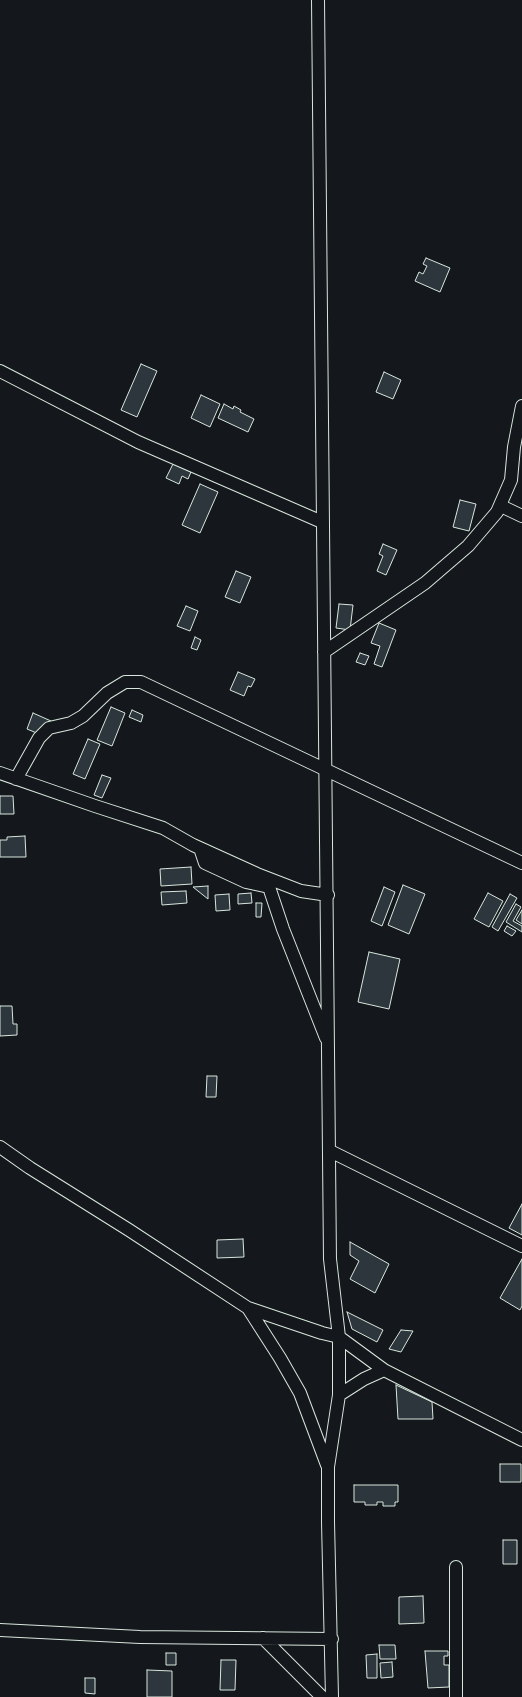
<!DOCTYPE html>
<style>
body{margin:0}
canvas{display:block;background:#14181c}
</style>
<canvas width="522" height="1697"></canvas>
<script>
const c = document.querySelector('canvas').getContext('2d');
c.lineJoin = 'round';
function fill(path, color) { c.fillStyle = color; c.fill(path, 'evenodd'); }
const shape = rows => new Path2D(rows.map(r => 'M' + r).join(''));
function trace(path, color, width, dash) { c.strokeStyle = color; c.lineWidth = width; c.lineCap = dash ? 'butt' : 'round'; c.setLineDash(dash || []); c.stroke(path); }
const building = shape([
 [426,258,450,268,440,292,415,281,419,272,423,274,427,266,423,264,426,258],
 [141,364,157,371,137,417,121,410,141,364],
 [384,372,401,380,393,399,376,392,384,372],
 [201,395,220,404,210,427,191,418,201,395],
 [224,404,233,409,234,406,241,410,240,412,254,419,248,432,218,418,224,404],
 [173,464,191,472,188,479,182,476,179,484,166,478,173,464],
 [200,484,218,492,200,533,182,525,200,484],
 [460,500,476,504,469,531,453,527,460,500],
 [383,544,397,550,386,575,377,571,383,556,379,554,383,544],
 [236,571,251,577,240,603,225,597,236,571],
 [339,604,353,605,350,630,336,628,339,604],
 [186,606,198,611,190,631,177,626,186,606],
 [379,623,396,630,382,667,374,664,380,646,371,643,379,623],
 [195,637,201,640,197,650,191,648,195,637],
 [360,653,369,656,365,665,356,662,360,653],
 [238,672,255,679,251,687,248,686,244,696,230,690,238,672],
 [111,707,125,713,112,746,97,740,111,707],
 [132,710,143,715,141,722,129,717,132,710],
 [33,713,51,721,44,736,27,729,33,713],
 [88,739,100,744,85,779,73,774,88,739],
 [102,775,111,778,102,798,94,795,102,775],
 [0,796,13,796,14,814,0,814,0,796],
 [25,836,26,857,0,857,0,840,7,840,7,837,25,836],
 [191,867,192,884,161,886,160,869,191,867],
 [403,885,425,894,409,934,388,925,403,885],
 [208,886,208,899,193,887,208,886],
 [384,887,395,892,382,926,371,921,384,887],
 [186,891,187,903,162,905,161,892,186,891],
 [251,893,252,903,238,904,238,894,251,893],
 [488,893,503,901,489,927,474,919,488,893],
 [229,894,230,910,216,911,215,895,229,894],
 [510,894,517,898,498,931,492,927,510,894],
 [256,903,262,903,261,917,256,917,256,903],
 [516,904,521,907,513,921,522,926,522,932,506,922,516,904],
 [522,910,522,924,516,920,522,910],
 [507,926,516,931,512,936,504,931,507,926],
 [369,952,400,959,389,1009,358,1002,369,952],
 [0,1006,12,1006,13,1024,17,1024,17,1035,0,1036,0,1006],
 [207,1076,217,1076,216,1097,206,1097,207,1076],
 [522,1204,522,1235,509,1228,522,1204],
 [243,1239,244,1257,217,1258,217,1240,243,1239],
 [350,1242,389,1264,375,1293,350,1279,359,1261,350,1255,350,1242],
 [522,1259,522,1306,520,1310,500,1298,522,1259],
 [347,1312,383,1330,377,1342,352,1329,347,1312],
 [401,1330,413,1331,401,1352,389,1349,401,1330],
 [396,1385,432,1402,433,1419,398,1419,396,1385],
 [500,1464,521,1464,521,1482,500,1482,500,1464],
 [354,1485,398,1485,398,1502,395,1502,395,1506,383,1506,383,1502,377,1502,377,1505,365,1505,365,1502,354,1502,354,1485],
 [503,1540,517,1540,517,1564,503,1564,503,1540],
 [423,1596,424,1623,399,1624,399,1597,423,1596],
 [379,1645,395,1645,396,1659,380,1659,379,1645],
 [425,1651,448,1651,448,1656,444,1656,444,1665,449,1665,449,1687,428,1688,425,1651],
 [166,1653,176,1653,176,1665,166,1665,166,1653],
 [377,1654,377,1678,367,1678,366,1655,377,1654],
 [221,1660,236,1660,235,1690,220,1690,221,1660],
 [392,1662,393,1677,381,1678,380,1663,392,1662],
 [147,1670,172,1671,172,1697,147,1697,147,1670],
 [85,1678,95,1678,95,1694,85,1693,85,1678]
]);
fill(building, '#2c363c');
trace(building, '#d8e6dc', 1);
const minor = shape([
 [318,0,330,1259,339,1337,339,1395,328,1467,328,1522,332,1697],
 [0,371,138,442,322,522],
 [501,506,522,516],
 [324,652,425,583,468,546,497,512,511,480,514,447,522,406],
 [0,773,95,806,163,828,193,845,257,874,301,891,328,895],
 [16,779,39,738,49,728,71,723,83,716,107,693,125,682,141,682,522,863],
 [200,848,205,863,246,882,269,887,283,929,326,1038],
 [0,1147,30,1168,129,1230,248,1308,280,1358,300,1393,327,1465],
 [330,1151,522,1246],
 [248,1308,322,1333,339,1337,384,1370,522,1440],
 [339,1395,364,1379,384,1370],
 [0,1630,140,1637,332,1639],
 [263,1638,322,1697],
 [456,1697,456,1567]
]);
trace(minor, '#d8e6dc', 14);
trace(minor, '#14181c', 12);
</script>
